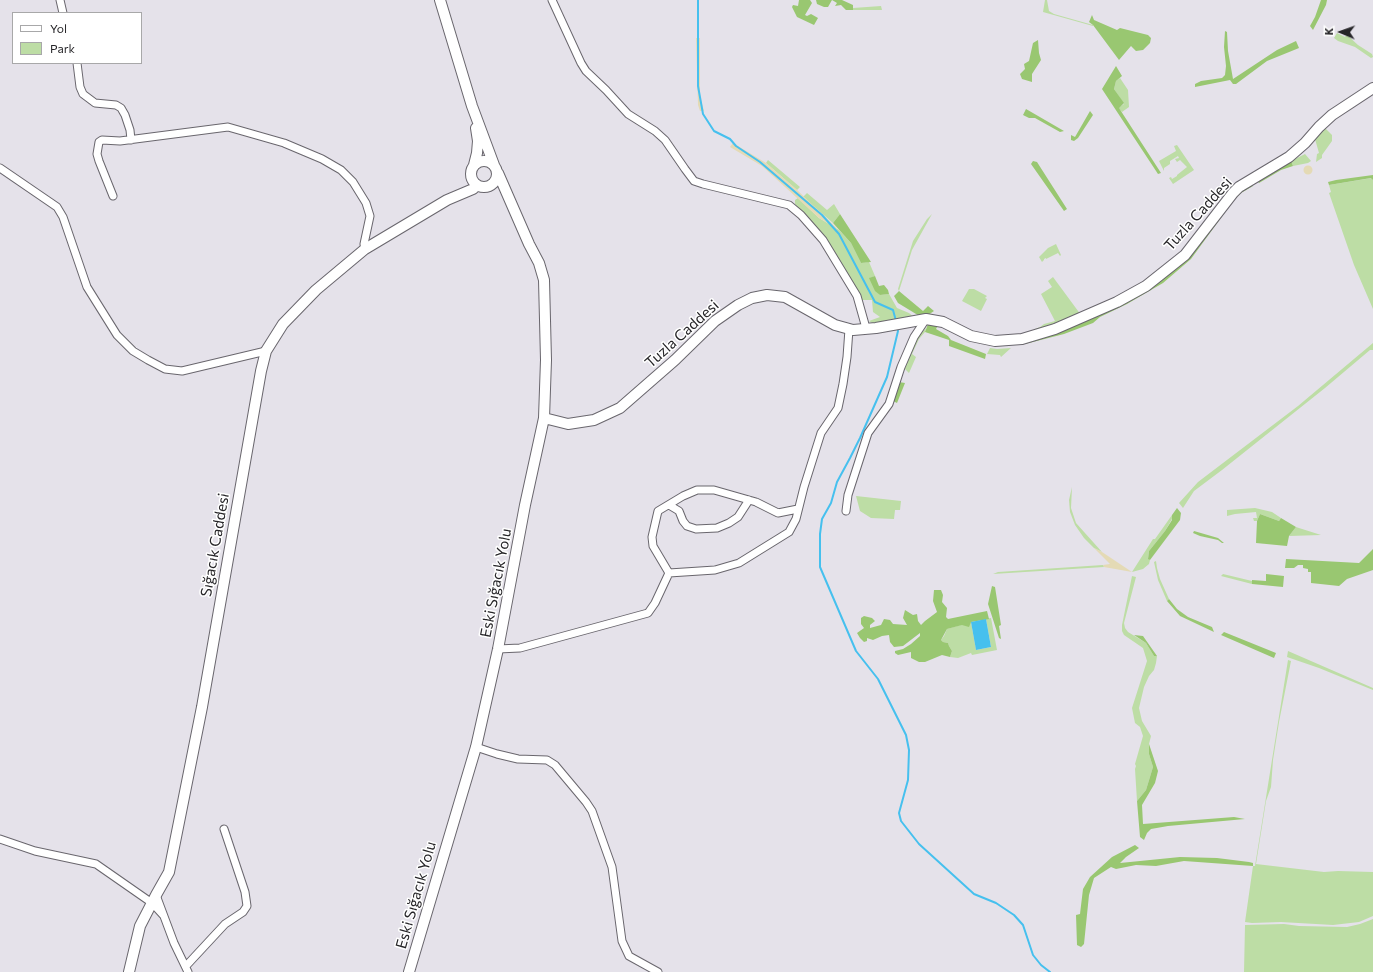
<!DOCTYPE html>
<meta charset="utf-8">
<style>
body{margin:0}
#map{position:relative;width:1373px;height:972px;overflow:hidden;background:#e5e2ea;font-family:Commissioner,sans-serif}
canvas{display:block}
.legend{position:absolute;left:12px;top:12px;width:130px;height:52px;box-sizing:border-box;background:#fff;border:1px solid #a8a8a9;margin:0;padding:5px 7px;list-style:none;font-size:12px;color:#262528}
.legend li{display:flex;align-items:center;gap:8px;height:20px}
.legend b{width:20px;border:1px solid #a8a8a9}
.north{position:absolute;left:1321px;top:12px;width:40px;height:40px;-webkit-text-stroke:3px #fff;paint-order:stroke;rotate:272deg;font-size:11px;font-weight:700;line-height:16px;text-align:center;color:#262528}
.north::after{content:'';display:block;margin:auto;width:14px;height:18px;background:#262528;clip-path:polygon(50% 0,100% 100%,50% 72%,0 100%)}
</style>
<div id="map">
<canvas width="1373" height="972"></canvas>
<ul class="legend">
<li><b style="height:5px;background:#fff"></b>Yol</li>
<li><b style="height:11px;background:#bddda5"></b>Park</li>
</ul>
<div class="north">K</div>
</div>
<script>
const c = document.querySelector('canvas').getContext('2d');
c.lineJoin = 'round';
function fill(path, color) { c.fillStyle = color; c.fill(path, 'evenodd'); }
const shape = rows => new Path2D(rows.map(r => 'M' + r).join(''));
function trace(path, color, width, dash) { c.strokeStyle = color; c.lineWidth = width; c.lineCap = dash ? 'butt' : 'round'; c.setLineDash(dash || []); c.stroke(path); }
function write(font, color, halo, rows, align = 'center') {
  c.font = font + ' Commissioner,sans-serif'; c.lineWidth = 3; c.setLineDash([]); c.textBaseline = 'middle'; c.strokeStyle = halo; c.fillStyle = color; for (const [text, x, y, turn = 0] of rows) {
    c.save(); c.translate(x, y); c.rotate((+turn || 0) * Math.PI / 180); c.textAlign = isNaN(turn) ? turn : align; if (halo) c.strokeText(text, 0, 0); c.fillText(text, 0, 0); c.restore();
  }
}
fill(shape([
 [1045,0,1047,0,1049,11,1054,14,1093,25,1093,26,1043,12],
 [881,6,882,10,853,10,853,8],
 [1337,33,1345,37,1347,35,1358,45,1372,54,1373,57,1371,58,1355,47,1338,41,1334,38],
 [1120,78,1128,90,1129,107,1122,112,1118,108,1124,104,1114,89,1116,81],
 [1324,127,1332,135,1332,141,1322,155,1322,158,1316,162,1317,154,1319,153,1315,139,1319,132],
 [1177,145,1194,170,1173,184,1169,178,1171,177,1172,179,1177,176,1177,175,1187,167,1180,160,1177,162,1175,159,1179,158,1178,156,1170,161,1170,164,1164,168,1164,171,1159,161,1176,151,1174,146],
 [1305,154,1311,161,1308,163,1293,166,1291,161],
 [768,160,800,187,797,190,766,163],
 [1372,178,1373,180,1373,309,1354,265,1329,193,1331,192,1329,185],
 [807,193,827,210,834,204,840,214,833,223,803,197],
 [798,198,819,218,839,230,851,243,861,263,869,262,875,276,870,278,880,295,889,294,897,308,909,313,915,318,877,326,869,321,880,317,873,312,872,300,861,300,843,266,829,243,795,204,795,200],
 [932,214,912,250,899,291,898,289,913,241,927,219],
 [1056,244,1061,255,1060,256,1058,253,1046,259,1046,258,1044,259,1044,260,1042,262,1039,257,1048,248],
 [1053,277,1081,315,1036,333,1035,329,1040,327,1044,324,1055,321,1041,294,1052,287,1048,281],
 [969,289,974,289,987,296,985,298,987,299,981,311,962,301],
 [926,328,925,332,919,339,912,354,916,357,909,373,904,368,915,339],
 [1373,343,1373,350,1370,350,1325,388,1222,470,1194,491,1183,508,1179,503,1198,482,1298,406],
 [990,348,997,349,1011,348,1001,357,1000,355,987,354],
 [1072,487,1071,508,1076,523,1102,552,1094,548,1084,538,1075,525,1070,512,1069,500],
 [856,496,901,501,900,510,895,510,894,519,871,518,860,511],
 [1255,508,1272,512,1281,518,1279,521,1260,514,1257,521,1254,521,1253,518,1257,518,1256,512,1235,514,1227,516,1227,510],
 [1172,515,1172,519,1165,531,1149,551,1148,558,1150,560,1149,564,1143,569,1132,572,1153,539,1155,539],
 [1296,527,1299,528,1321,535,1289,536],
 [1156,561,1157,568,1160,579,1169,599,1167,601,1158,580,1154,562],
 [1103,565,1104,567,993,574,998,572],
 [1223,574,1252,581,1252,584,1221,576],
 [1132,576,1136,577,1124,623,1125,628,1128,632,1146,643,1154,656,1157,656,1156,663,1154,670,1149,676,1144,687,1139,708,1142,721,1151,736,1149,744,1149,754,1153,767,1146,790,1137,801,1135,769,1136,766,1135,764,1143,736,1140,727,1135,723,1132,708,1147,661,1143,648,1124,635,1122,631,1122,625],
 [991,618,997,650,972,655,971,653,958,658,950,657,952,651,949,646,948,643,943,642,941,640,944,636,947,629,971,622,976,650,991,647,986,619],
 [1288,651,1373,688,1373,690,1319,668,1287,657],
 [1288,660,1291,661,1279,722,1273,760,1271,787,1266,801,1256,864,1324,872,1338,871,1373,872,1373,916,1359,922,1333,925,1281,922,1252,923,1245,922,1253,866,1255,866],
 [1373,919,1373,972,1244,972,1245,925,1284,924,1299,926,1347,927,1360,924]
]), '#bddda5');
fill(shape([
 [799,0,810,0,812,3,805,15,807,16,811,14,818,18,814,25,797,17,792,7,793,5,798,6],
 [816,0,842,0,853,5,853,10,846,10,841,5,835,6,837,3,832,0,828,7,824,7,817,4],
 [1321,0,1327,0,1326,5,1313,30,1310,26,1315,17],
 [1092,15,1094,20,1117,30,1120,28,1148,35,1151,38,1150,43,1143,50,1136,51,1131,46,1119,60,1093,25,1089,22],
 [1225,31,1227,32,1228,51,1233,79,1277,50,1296,41,1299,48,1267,61,1236,84,1233,84,1230,80,1195,87,1195,84,1201,81,1222,78,1225,75,1226,66,1224,47],
 [1038,40,1039,53,1041,60,1032,74,1032,82,1022,79,1020,74,1025,69,1024,64,1029,61,1033,43],
 [1116,66,1122,76,1116,81,1114,89,1124,103,1119,108,1161,173,1158,174,1102,89],
 [1026,109,1064,131,1060,132,1035,118,1029,118,1023,115],
 [1090,111,1093,115,1078,138,1074,141,1071,140,1071,135,1075,137],
 [1033,161,1037,162,1067,209,1064,211,1031,164],
 [1291,161,1293,166,1281,170,1259,183,1257,180],
 [1373,175,1373,180,1371,178,1329,185,1328,182,1336,180],
 [1252,183,1253,186,1241,193,1234,200,1191,259,1163,283,1127,304,1100,317,1093,323,1064,334,1025,344,1011,345,1011,343,1157,283,1232,198],
 [840,214,871,262,861,263,851,243,833,223],
 [875,276,879,286,884,285,888,290,889,294,880,295,875,291,869,278],
 [899,291,923,311,928,306,934,311,928,315,921,317,898,303,894,296],
 [939,323,936,329,948,336,951,340,986,354,985,359,949,346,949,340,925,332,928,324],
 [899,382,905,383,897,403,893,401],
 [1177,508,1181,513,1180,520,1150,560,1148,559,1149,551,1165,531,1172,520,1172,515],
 [1260,514,1279,521,1281,518,1296,527,1289,536,1287,546,1256,543,1257,521],
 [1194,531,1218,538,1224,543,1222,543,1218,540,1200,536,1193,533],
 [1373,549,1373,570,1347,579,1339,586,1311,583,1311,572,1308,572,1308,569,1303,568,1303,565,1298,565,1294,568,1285,568,1286,559,1359,563],
 [1266,574,1284,576,1283,587,1252,584,1252,580,1266,581],
 [992,586,995,587,1001,625,999,626,1001,639,999,638,988,604],
 [934,590,941,590,943,595,942,602,947,608,946,617,948,619,987,611,989,619,971,622,969,627,962,625,947,629,941,640,943,642,948,643,949,646,952,651,950,657,942,655,925,662,919,662,911,658,911,652,898,655,895,653,895,651,903,649,911,644,920,636,920,633,903,646,894,647,890,642,889,635,882,636,873,640,867,638,867,641,864,642,860,638,857,633,864,628,861,624,861,618,864,616,872,618,875,621,870,625,870,628,881,625,884,619,890,620,893,624,907,625,903,618,905,610,913,615,917,614,918,621,921,625,925,621,937,612,933,601],
 [1169,599,1177,609,1188,617,1212,627,1214,632,1180,616,1167,601],
 [1224,632,1276,653,1274,658,1221,635],
 [1134,635,1143,636,1157,656,1154,656,1146,643],
 [1149,744,1158,771,1155,783,1142,805,1143,824,1234,817,1245,819,1168,826,1151,829,1147,833,1144,840,1140,837,1137,801,1146,790,1153,767,1149,754],
 [1135,845,1139,848,1126,857,1120,863,1180,857,1217,858,1249,862,1253,863,1253,866,1184,861,1156,866,1136,865,1116,869,1111,867,1094,878,1089,895,1084,944,1081,947,1077,945,1076,915,1080,914,1083,889,1090,877,1112,857]
]), '#99c771');
fill(shape([
 [696,38,700,38,700,97,704,111,700,111,698,105],
 [733,143,766,163,797,190,839,230,819,218,762,166,730,147],
 '1303.5 170a4.5 4.5 0 1 1 9 0a4.5 4.5 0 1 1-9 0Z',
 [1094,548,1102,552,1132,572,1104,567,1103,565,1110,564]
]), '#e4dab5');
fill(shape([
 [986,619,991,647,976,650,971,622]
]), '#46c0ee');
trace(shape([
 [698,0,698,86,703,114,714,131,730,139,736,146,760,162,822,215,839,234,875,302,893,310,896,321],
 [897,327,898,331,887,377,860,438,850,458,837,482,831,503,822,519,820,534,820,567,856,651,878,679,906,735,909,750,908,780,899,813,901,821,919,844,974,894,996,903,1014,915,1023,925,1033,955,1041,965,1050,972]
]), '#46c0ee', 2);
const street = shape([
 [60,0,63,13],
 [552,0,581,63,586,71,606,90,628,114,655,131,665,140,685,169,694,181,703,184,789,205,801,215,823,240,857,296,866,328],
 [77,63,80,87,83,94,95,103,116,105,121,108,125,115,130,130,131,140],
 [0,168,57,207,63,217,87,287,117,335,133,351,148,360,165,369,182,371,266,351],
 [113,196,99,161,97,154,99,142,102,140,120,141,228,127,284,143,322,159,341,170,353,182,366,203,370,216,364,244,365,249],
 [669,505,679,511,683,521,687,526,696,529,717,528,729,523,738,517,749,500],
 [846,511,848,495,868,433,889,404,901,367,914,337,926,319],
 [669,573,653,546,652,537,658,511,683,496,697,490,714,490,756,502,778,513,798,509],
 [498,649,520,648,648,613,655,603,669,573,715,570,739,563,789,532,796,519,804,487,821,433,838,408,843,384,847,357,849,329],
 [476,747,497,754,518,759,547,760,555,765,586,802,592,811,612,867,622,941,629,956,658,972],
 [0,839,35,851,96,864,152,903,163,915],
 [156,895,174,943,188,972],
 [186,966,225,924,243,912,247,906,245,892,224,829]
]);
const secondary = shape([
 [440,0,472,106,494,165],
 '471 174a13 13 0 1 1 26 0a13 13 0 1 1-26 0Z',
 [474,165,477,153,478,141,476,128],
 [544,418,568,424,594,420,620,408,675,360,715,321,738,305,752,298,767,295,785,297,835,325,853,330,876,328,926,319,943,322,971,336,995,341,1022,339,1055,329,1117,302,1146,286,1185,255,1233,193,1239,187,1289,157,1305,143,1319,127,1332,115,1373,88],
 [129,972,140,926,156,895,169,872,202,707,261,371,266,351,283,324,316,290,365,249,447,200,473,189,477,185],
 [409,972,476,747,498,649,525,505,544,418,546,360,544,280,539,263,529,244,498,173]
]);
trace(street, '#69666d', 9);
trace(secondary, '#69666d', 12);
trace(street, '#fff', 7);
trace(secondary, '#fff', 10);
write('15px', '#262528', '#fff', [
 ["Tuzla Caddesi",1198,214,-48],
 ["Tuzla Caddesi",682,334,-42],
 ["Sığacık Caddesi",215,545,-80],
 ["Eski Sığacık Yolu",496,583,-79],
 ["Eski Sığacık Yolu",416,895,-74]
]);
</script>
